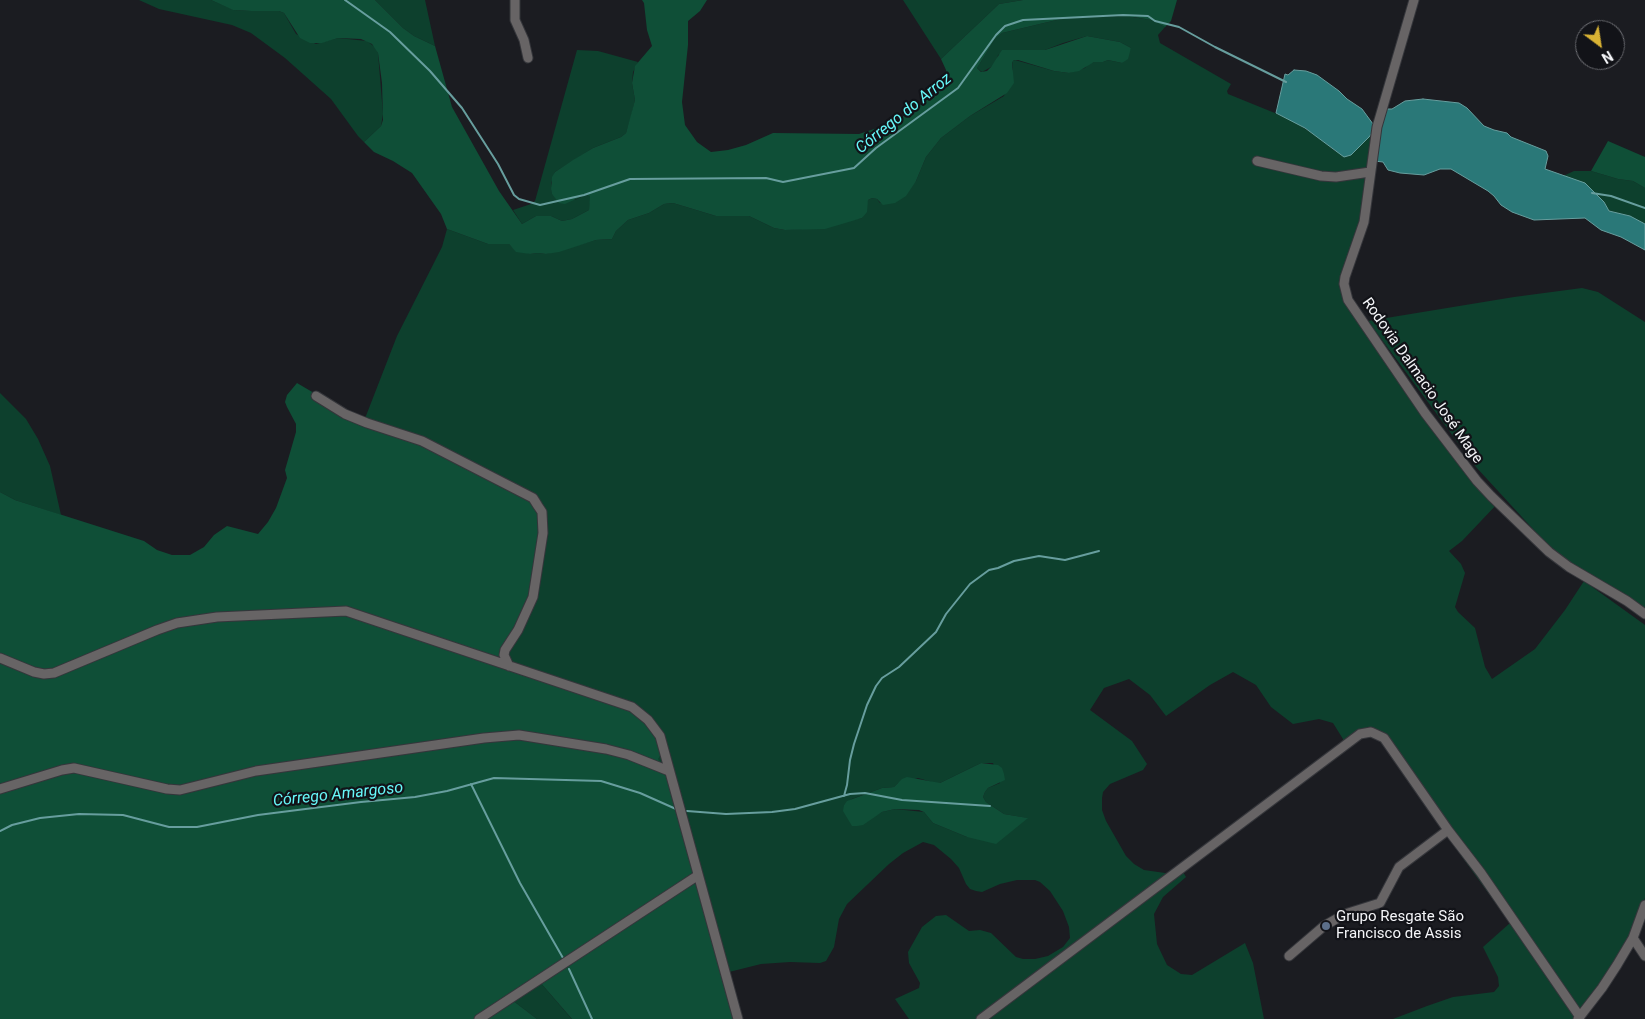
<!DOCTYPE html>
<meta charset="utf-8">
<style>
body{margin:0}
#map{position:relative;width:1645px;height:1019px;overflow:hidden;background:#1b1c21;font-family:Roboto,sans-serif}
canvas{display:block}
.north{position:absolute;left:1575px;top:20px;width:50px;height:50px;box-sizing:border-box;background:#121318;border:1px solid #6c6d72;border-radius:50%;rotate:149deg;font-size:14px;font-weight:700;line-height:20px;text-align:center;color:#f4f5f8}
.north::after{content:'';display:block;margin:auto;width:18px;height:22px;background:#d9b334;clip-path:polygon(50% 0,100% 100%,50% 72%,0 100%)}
</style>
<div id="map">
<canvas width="1645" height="1019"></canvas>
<div class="north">N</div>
</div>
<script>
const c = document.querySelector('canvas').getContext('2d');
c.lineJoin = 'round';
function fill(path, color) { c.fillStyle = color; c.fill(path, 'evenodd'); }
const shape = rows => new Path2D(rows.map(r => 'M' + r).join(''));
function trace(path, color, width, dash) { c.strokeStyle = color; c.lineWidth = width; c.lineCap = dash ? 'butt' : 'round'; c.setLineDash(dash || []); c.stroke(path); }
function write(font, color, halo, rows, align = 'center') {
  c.font = font + ' Roboto,sans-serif'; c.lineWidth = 4.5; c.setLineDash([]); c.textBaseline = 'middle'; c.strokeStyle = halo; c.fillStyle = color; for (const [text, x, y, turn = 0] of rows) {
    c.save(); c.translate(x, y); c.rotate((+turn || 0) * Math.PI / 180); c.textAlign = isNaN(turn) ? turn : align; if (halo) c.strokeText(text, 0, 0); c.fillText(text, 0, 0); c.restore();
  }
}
fill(shape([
 [139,0,211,0,234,10,251,11,279,11,284,13,296,34,316,44,338,38,367,41,376,48,378,53,383,114,381,126,364,142,358,136,331,99,285,58,251,33,232,25,159,9],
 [375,0,425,0,435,46,414,36,403,28],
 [903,0,1023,0,999,4,941,59],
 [1100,16,1133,17,1151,20,1165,27,1158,35,1160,43,1231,84,1227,91,1228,94,1292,120,1319,138,1335,151,1348,156,1351,155,1372,133,1361,216,1343,276,1361,322,1499,502,1462,541,1449,551,1461,564,1465,573,1455,607,1458,612,1475,628,1485,667,1492,679,1535,649,1565,610,1584,581,1645,625,1645,898,1632,932,1621,953,1576,1019,1393,1019,1427,1006,1453,997,1494,992,1499,986,1498,977,1483,947,1510,923,1444,832,1382,741,1366,734,1342,752,1343,739,1333,723,1319,719,1293,724,1271,707,1256,685,1233,672,1210,685,1166,716,1150,695,1129,679,1104,688,1090,710,1132,741,1147,764,1143,770,1110,784,1103,792,1102,798,1102,810,1106,821,1126,856,1134,864,1144,870,1172,874,1183,872,1186,877,1163,897,1154,914,1157,944,1167,965,1181,974,1192,975,1245,943,1253,963,1264,1019,909,1019,895,999,919,988,920,983,909,963,908,952,922,927,936,916,946,915,969,931,980,930,991,933,1016,957,1023,959,1035,959,1048,956,1063,947,1070,938,1069,927,1063,911,1050,891,1040,882,1035,880,1017,880,1000,884,982,892,976,891,970,889,966,884,959,868,951,859,934,845,923,842,903,853,889,864,847,904,839,919,834,947,826,961,820,963,790,962,761,964,725,973,657,759,658,727,649,715,513,670,364,421,397,336,442,247,447,229,488,244,509,244,512,247,530,254,538,253,546,254,596,240,612,239,616,231,628,220,649,213,664,204,673,203,716,216,749,216,774,228,785,230,802,229,862,218,868,200,872,198,877,199,880,203,916,181,926,157,941,138,970,116,1004,96,1013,69,1012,61,1015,60,1054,71,1069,73,1085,68,1088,64,1094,62,1103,62,1108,60,1122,63,1131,48,1120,42,1087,36,1063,43,1045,50,1013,50,998,55,997,60,991,67,982,72,977,68,995,39,1002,33,1065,18],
 [981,763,993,763,1000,783,988,788,985,792,983,797,986,802,1004,814,1027,818,967,837,933,823,924,812,895,809,882,812,871,818,867,822,844,805,852,799,882,788,894,787,898,783,918,778,935,783,940,783],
 [577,50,598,51,638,62,633,72,632,83,635,100,631,117,626,133,621,137,593,148,555,172,551,183,552,194,575,200,585,195,591,196,589,210,572,219,562,221,551,216,536,216,522,224,513,210,531,204,535,201],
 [1574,171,1591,171,1618,179,1633,181,1645,188,1645,224,1630,216,1609,211,1604,202,1591,189,1563,176],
 [1582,288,1598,292,1645,322,1645,617,1566,560,1544,541,1476,467,1368,321,1514,297],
 [0,393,26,419,38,439,50,466,61,515,15,500,0,492],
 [539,981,570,1017,572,1019,537,1019,512,1000]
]), '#0d402d');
fill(shape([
 [211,0,375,0,403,28,414,36,435,46,452,107,499,191,522,224,536,216,551,216,562,221,572,219,589,210,590,196,585,195,565,204,559,203,552,194,551,189,552,177,555,172,573,160,593,148,621,137,626,133,635,100,632,83,635,66,652,46,647,30,644,3,642,0,707,0,700,11,688,21,688,45,682,102,685,125,697,142,711,152,728,150,746,145,773,133,859,134,889,124,909,113,934,95,941,87,947,76,946,70,941,59,999,4,1023,0,1177,0,1171,21,1165,27,1151,20,1134,17,1100,16,1065,18,1002,33,995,39,977,68,981,72,987,71,991,67,1002,50,1045,50,1087,36,1120,42,1131,48,1128,59,1122,63,1108,60,1103,62,1094,62,1079,71,1069,73,1054,71,1018,60,1014,60,1012,62,1014,83,1007,93,970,116,941,138,926,157,916,181,906,196,895,203,883,205,877,199,872,198,868,200,867,212,862,218,825,229,785,230,774,228,749,216,716,216,673,203,664,204,649,213,628,220,616,231,612,239,596,240,559,252,546,254,538,253,530,254,516,252,509,244,488,244,447,229,441,214,412,173,393,161,374,152,364,142,381,126,383,120,382,83,378,53,372,44,361,39,338,38,322,43,310,43,300,38,284,13,279,11,251,11,233,10],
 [1608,141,1645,157,1645,188,1633,181,1618,179,1591,171],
 [297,383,353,416,399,434,533,500,543,516,535,595,502,664,649,715,658,727,665,748,658,759,668,773,738,1019,572,1019,539,981,512,1000,537,1019,489,1019,488,1016,484,1019,0,1019,0,492,15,500,144,541,157,550,172,555,190,555,204,547,214,535,227,526,258,534,268,522,276,508,287,478,285,470,296,432,296,424,287,407,285,402,287,395],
 [981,763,998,765,1002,768,1004,774,1005,780,988,788,985,792,983,797,986,802,1004,814,1028,818,996,844,967,837,933,823,924,812,919,810,895,809,882,812,863,825,857,826,852,826,843,811,844,805,847,801,882,788,894,787,902,779,907,777,940,783]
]), '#0f4f37');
const water = shape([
 [1294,70,1306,71,1317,75,1339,91,1347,99,1362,109,1373,124,1372,133,1369,137,1351,155,1344,157,1305,128,1276,113,1285,74,1288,75,1294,70],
 [1423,99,1459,103,1467,108,1484,126,1494,130,1507,133,1511,137,1546,151,1548,156,1545,169,1585,183,1604,202,1609,211,1630,216,1645,224,1645,250,1621,237,1601,230,1585,218,1534,220,1512,212,1501,205,1494,196,1488,191,1451,169,1440,169,1424,175,1400,173,1388,170,1383,162,1374,161,1383,109,1392,109,1405,101,1423,99]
]);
fill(water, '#2a7878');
trace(water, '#679e9e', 1);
trace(shape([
 [345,0,390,32,430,71,462,108,498,164,514,195,519,199,540,205,584,195,630,179,766,178,783,182,854,168,876,148,958,88,996,35,1005,26,1023,20,1123,15,1148,16,1155,21,1179,27,1215,47,1286,82],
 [1592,193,1611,196,1645,208],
 [471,784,520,883,563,958],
 [844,796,847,785,850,760,854,744,867,705,876,686,882,678,899,667,936,632,946,614,970,584,989,570,998,568,1014,561,1039,556,1065,560,1099,551],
 [687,811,726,814,772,812,795,809,850,794,865,793,902,800,990,806],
 [0,831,12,825,40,818,79,814,123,815,169,827,197,827,258,815,361,802,415,797,447,791,494,778,601,781,640,793,676,809],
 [569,969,592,1019]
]), '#679e9e', 2);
const minor = shape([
 [515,0,515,20,524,40,528,58],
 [1414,0,1377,127,1364,222,1345,277,1344,284,1348,300,1425,413,1477,481,1491,496,1549,552,1569,567,1627,601,1645,614],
 [1257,161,1321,176,1336,177,1370,172],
 [316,396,345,414,367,423,422,441,533,498,538,506,542,512,543,533,533,597,518,630,505,650,504,655,509,666],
 [0,658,34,672,44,674,54,673,157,630,177,623,217,617,346,611,632,707,648,720,660,736,738,1019],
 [0,789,62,770,74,768,167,789,180,790,256,771,484,738,519,735,606,749,629,755,669,771],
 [1633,938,1645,956],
 [1289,956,1324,926,1345,914,1380,903,1399,867,1448,830],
 [479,1019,697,876],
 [981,1019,1360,734,1371,732,1384,738,1448,830,1481,873,1580,1017],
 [1578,1019,1602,988,1617,965,1633,938,1645,905]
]);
trace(minor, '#35363b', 11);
trace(minor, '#676465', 9);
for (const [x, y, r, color] of [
 [1326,926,5,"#5c6f8a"]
]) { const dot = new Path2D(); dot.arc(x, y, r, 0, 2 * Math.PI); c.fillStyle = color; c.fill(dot); trace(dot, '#121318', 2); }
write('15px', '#f4f5f8', '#121318', [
 ["Rodovia Dalmacio José Mage",1422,381,55]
]);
write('15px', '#f4f5f8', '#121318', [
 ["Grupo Resgate São",1336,917],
 ["Francisco de Assis",1336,934]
], 'left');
write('italic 16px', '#66f7f8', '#121318', [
 ["Córrego do Arroz",904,114,-39],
 ["Córrego Amargoso",338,795,-6]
]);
</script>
